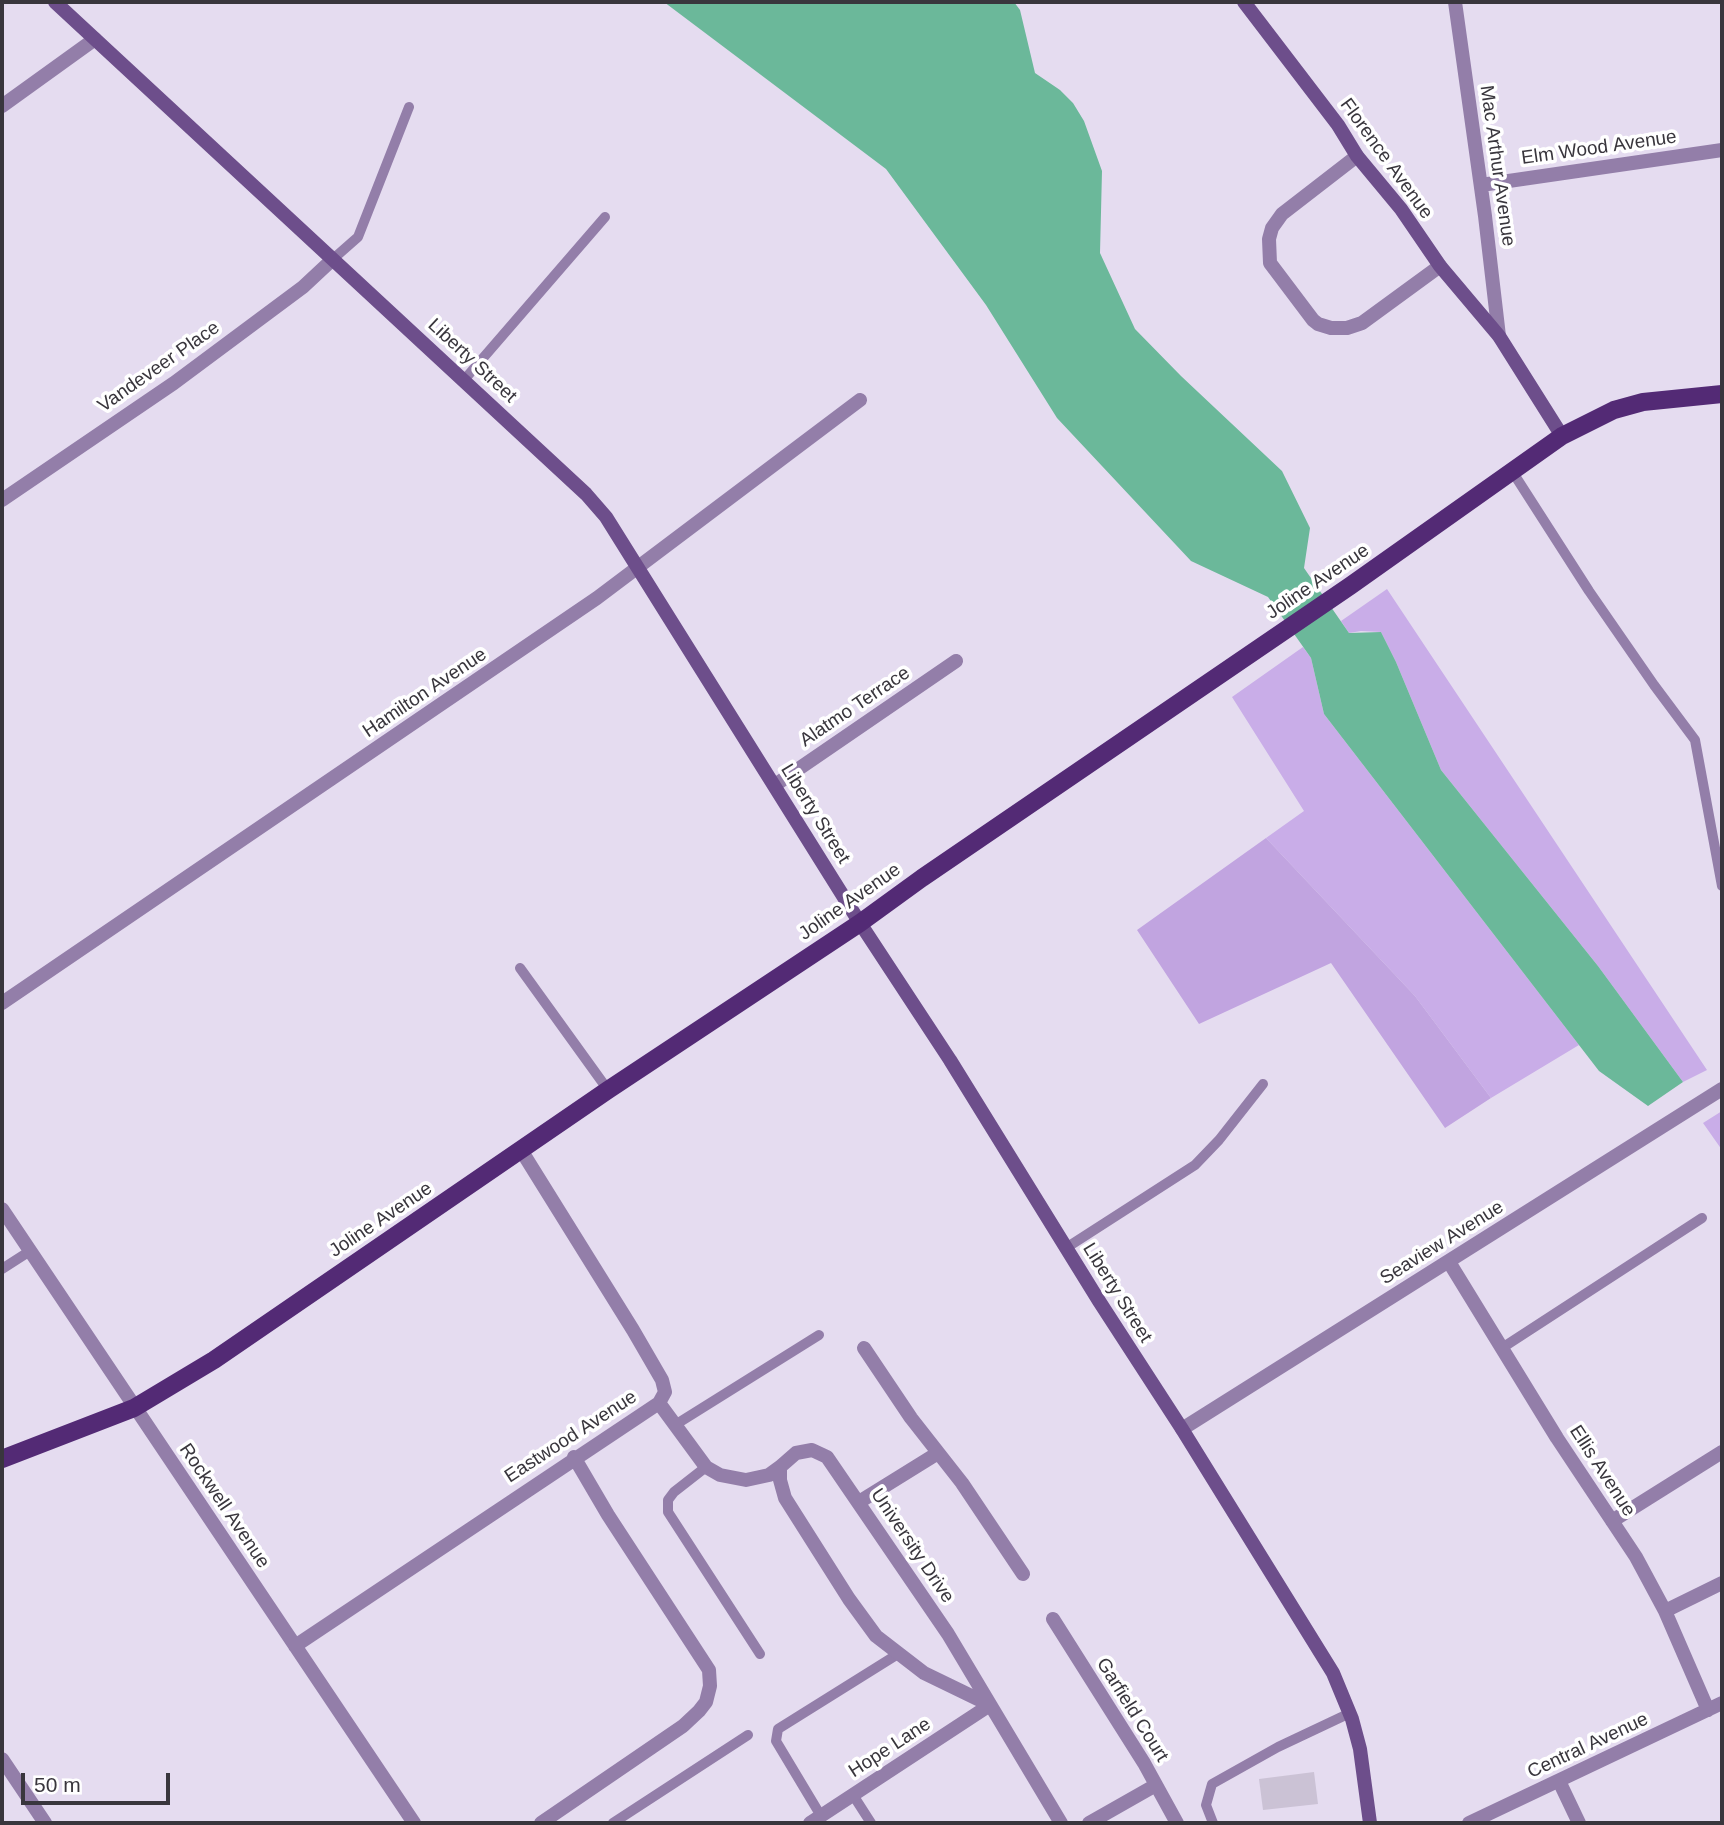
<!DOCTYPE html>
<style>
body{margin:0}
#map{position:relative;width:1724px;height:1825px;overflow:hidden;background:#e5dcf0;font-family:Arial,sans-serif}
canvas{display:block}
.frame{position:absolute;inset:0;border:4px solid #39363d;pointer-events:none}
.scale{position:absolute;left:21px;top:1773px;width:149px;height:32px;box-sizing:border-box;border:4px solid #39363d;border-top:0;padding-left:9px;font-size:21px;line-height:24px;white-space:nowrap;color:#39363d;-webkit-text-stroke:5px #fff;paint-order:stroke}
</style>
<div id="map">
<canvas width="1724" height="1825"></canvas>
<div class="frame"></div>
<div class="scale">50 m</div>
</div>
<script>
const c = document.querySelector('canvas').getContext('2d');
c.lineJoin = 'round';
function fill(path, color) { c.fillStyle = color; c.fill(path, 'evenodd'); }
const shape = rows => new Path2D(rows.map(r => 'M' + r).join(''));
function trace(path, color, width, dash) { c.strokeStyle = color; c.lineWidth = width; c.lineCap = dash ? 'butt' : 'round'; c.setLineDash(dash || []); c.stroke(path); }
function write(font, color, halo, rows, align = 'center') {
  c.font = font + ' Arial,sans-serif'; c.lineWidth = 7; c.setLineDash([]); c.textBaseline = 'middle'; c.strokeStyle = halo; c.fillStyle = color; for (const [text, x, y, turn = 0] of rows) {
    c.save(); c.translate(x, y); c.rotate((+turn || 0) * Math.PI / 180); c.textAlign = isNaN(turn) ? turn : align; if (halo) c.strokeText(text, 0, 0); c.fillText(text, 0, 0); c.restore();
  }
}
fill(shape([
 [1387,589,1707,1070,1683,1082,1598,966,1441,770,1396,662,1381,632,1361,631,1349,633,1341,621],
 [1303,647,1311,658,1324,714,1579,1045,1491,1098,1415,996,1266,838,1304,811,1232,697],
 [1722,1111,1722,1150,1703,1123]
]), '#c9ade8');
fill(shape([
 [1266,838,1415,996,1491,1098,1445,1128,1331,963,1199,1024,1137,930]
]), '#c1a4e0');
fill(shape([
 [664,2,1014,2,1020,10,1035,73,1060,90,1073,103,1084,121,1102,171,1100,253,1135,329,1181,376,1282,471,1310,528,1304,568,1349,633,1381,632,1396,662,1441,770,1598,966,1683,1082,1648,1106,1599,1071,1324,714,1311,658,1268,597,1191,561,1057,418,986,305,886,169]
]), '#6bb89a');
fill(shape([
 [1314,1772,1318,1804,1263,1810,1259,1779]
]), '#cbc2d5');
trace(shape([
 [333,259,358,237,409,107],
 [464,380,605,217],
 [1512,471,1589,591,1654,685,1695,740,1722,886],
 [520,968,608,1090],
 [1066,1248,1195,1165,1219,1140,1263,1084],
 [2,1269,30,1251],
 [1502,1348,1702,1218],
 [675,1425,819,1335],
 [706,1467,674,1492,668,1500,668,1512,760,1654],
 [853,1795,871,1823],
 [821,1816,776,1741,778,1729,898,1654],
 [613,1823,748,1735],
 [1213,1823,1206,1805,1212,1784,1278,1747,1350,1713]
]), '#937ea9', 10);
trace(shape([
 [1455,2,1485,216,1499,336],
 [2,106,95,39],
 [1357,156,1282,214,1272,228,1269,239,1270,263,1313,320,1318,324,1331,328,1347,328,1362,323,1440,266],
 [1481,185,1722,150],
 [2,500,174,383,303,287,333,259],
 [775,785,956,661],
 [2,1003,597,598,860,400],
 [2,1209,414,1823],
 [1449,1262,1557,1438,1636,1557,1665,1611,1708,1710],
 [864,1348,911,1418,962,1483,1023,1574],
 [659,1403,706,1467,720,1475,746,1480,769,1475,780,1467],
 [1182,1429,1722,1089],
 [859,1502,938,1453],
 [1612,1521,1722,1452],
 [1665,1611,1722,1583],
 [1053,1619,1144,1763,1177,1823],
 [295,1646,659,1403,665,1392,662,1380,633,1330,521,1150],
 [990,1705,924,1673,876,1636,849,1599,785,1498,780,1480,780,1467,796,1453,812,1450,827,1457,948,1634,1061,1823],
 [2,1759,45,1823],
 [1559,1781,1579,1823],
 [541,1823,683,1726,699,1711,706,1702,710,1686,709,1670,608,1515,574,1457],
 [810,1823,990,1705],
 [1089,1823,1156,1785],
 [1469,1823,1722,1703]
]), '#937ea9', 14);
trace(shape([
 [55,2,586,494,606,517,860,923,950,1060,1099,1301,1182,1429,1333,1673,1352,1719,1360,1749,1370,1823],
 [1244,2,1338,125,1357,156,1401,209,1440,266,1499,336,1562,436]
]), '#6d4e8b', 14);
trace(shape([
 [2,1459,134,1408,214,1360,608,1090,860,923,922,878,1350,586,1562,436,1614,410,1643,402,1722,394]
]), '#532a75', 18);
write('19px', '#39363d', '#fff', [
 ["Elm Wood Avenue",1599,148,-8],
 ["Florence Avenue",1386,159,54],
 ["Mac Arthur Avenue",1497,166,82],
 ["Liberty Street",472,361,43],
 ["Vandeveer Place",159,367,-35],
 ["Joline Avenue",1318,582,-34],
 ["Hamilton Avenue",425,693,-34],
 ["Alatmo Terrace",855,707,-34],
 ["Liberty Street",815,814,58],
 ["Joline Avenue",850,902,-35],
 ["Joline Avenue",381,1220,-34],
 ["Seaview Avenue",1442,1243,-32],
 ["Liberty Street",1117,1293,58],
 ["Eastwood Avenue",571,1437,-33],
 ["Ellis Avenue",1602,1471,57],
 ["Rockwell Avenue",224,1506,56],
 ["University Drive",912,1546,56],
 ["Garfield Court",1132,1710,58],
 ["Central Avenue",1588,1746,-25],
 ["Hope Lane",890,1748,-33]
]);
</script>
